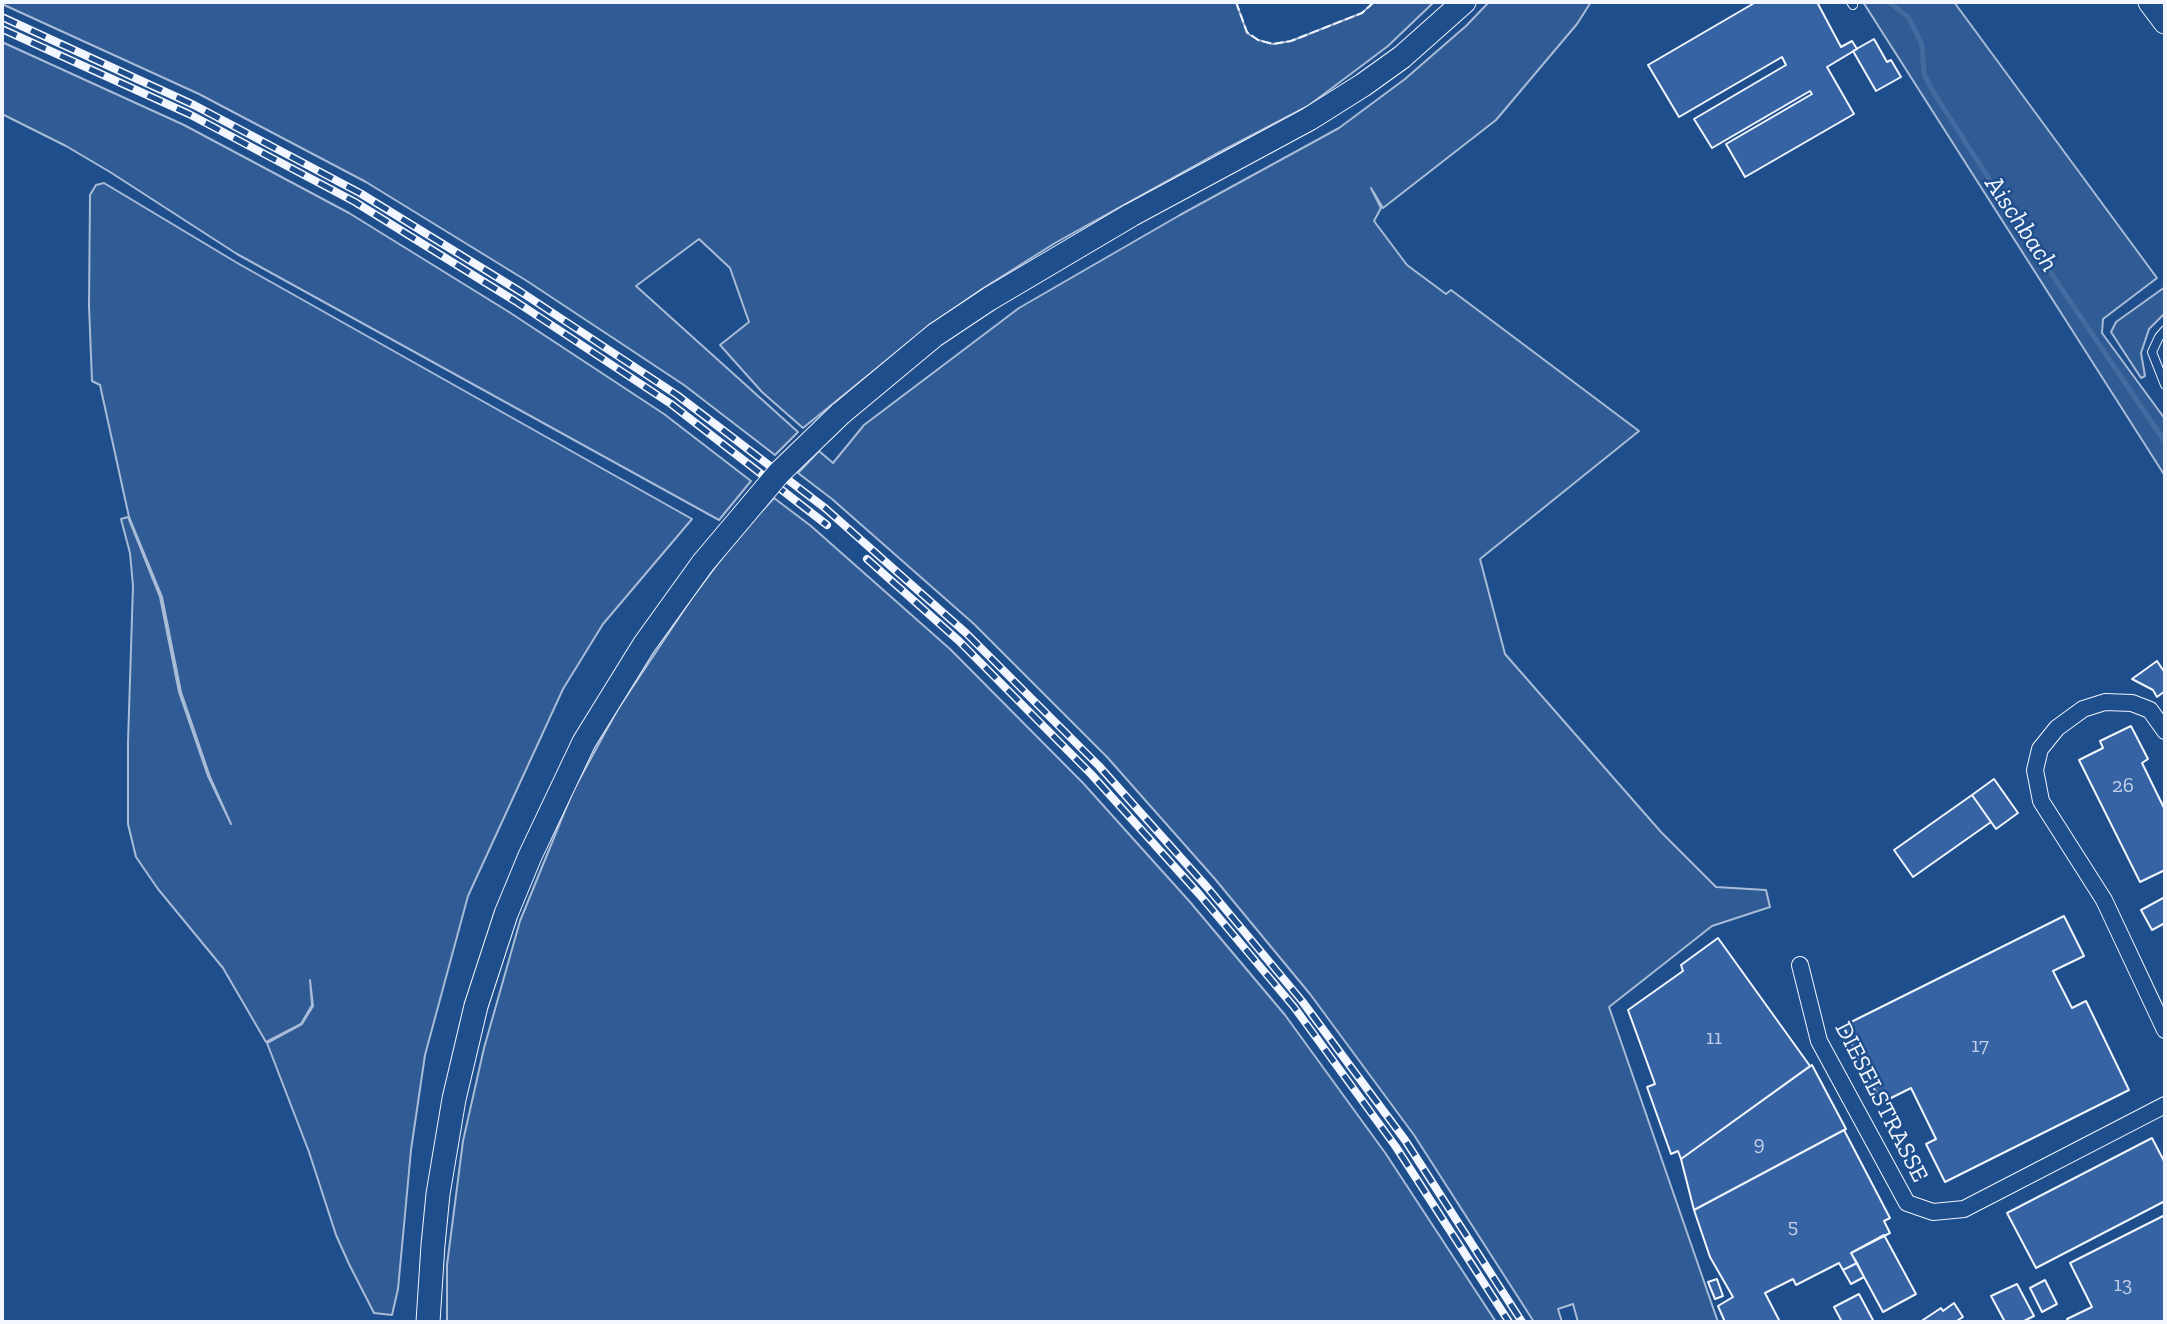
<!DOCTYPE html>
<style>
body{margin:0}
#map{position:relative;width:2167px;height:1324px;overflow:hidden;background:#1f4e8c;font-family:"Zilla Slab",serif}
canvas{display:block}
.frame{position:absolute;inset:0;border:4px solid #f2f6ff;pointer-events:none}
</style>
<div id="map">
<canvas width="2167" height="1324"></canvas>
<div class="frame"></div>
</div>
<script>
const c = document.querySelector('canvas').getContext('2d');
c.lineJoin = 'round';
function fill(path, color) { c.fillStyle = color; c.fill(path, 'evenodd'); }
const shape = rows => new Path2D(rows.map(r => 'M' + r).join(''));
function trace(path, color, width, dash) { c.strokeStyle = color; c.lineWidth = width; c.lineCap = dash ? 'butt' : 'round'; c.setLineDash(dash || []); c.stroke(path); }
function write(font, color, halo, rows, align = 'center') {
  c.font = font + ' "Zilla Slab",serif'; c.lineWidth = 5; c.setLineDash([]); c.textBaseline = 'middle'; c.strokeStyle = halo; c.fillStyle = color; for (const [text, x, y, turn = 0] of rows) {
    c.save(); c.translate(x, y); c.rotate((+turn || 0) * Math.PI / 180); c.textAlign = isNaN(turn) ? turn : align; if (halo) c.strokeText(text, 0, 0); c.fillText(text, 0, 0); c.restore();
  }
}
const green = shape([
 [2,2,1236,2,1247,33,1258,40,1273,44,1291,41,1362,13,1374,2,1434,2,1388,46,1308,106,1214,155,1055,243,982,289,929,326,803,428,762,392,720,345,749,322,730,268,699,239,636,286,798,432,775,455,684,385,527,281,366,182,199,94,2,4,2,2],
 [1489,2,1591,2,1577,24,1496,120,1383,208,1371,188,1381,208,1374,221,1407,265,1446,294,1451,290,1639,431,1480,559,1505,654,1661,832,1716,887,1766,890,1770,907,1712,926,1609,1007,1718,1322,1578,1322,1573,1304,1558,1309,1562,1322,1534,1322,1414,1135,1310,994,1215,879,1107,757,974,624,832,499,798,473,819,451,833,463,864,425,1019,308,1180,215,1339,128,1405,79,1466,26,1489,2],
 [1863,2,1954,2,2157,278,2103,319,2102,333,2165,419,2165,476,1863,2],
 [2,42,184,125,349,213,509,312,664,414,751,481,719,520,237,254,110,172,66,146,2,114,2,42],
 [104,183,239,264,692,519,603,624,563,689,468,896,425,1055,411,1150,398,1289,392,1315,374,1313,349,1264,336,1235,309,1152,267,1043,302,1024,313,1006,310,980,312,1005,301,1024,266,1042,223,968,158,889,136,857,128,824,128,742,133,586,130,553,121,519,128,517,160,597,179,692,208,776,231,824,210,777,181,692,162,597,129,517,100,385,92,381,89,306,90,195,96,185,104,183],
 [2165,287,2165,313,2149,329,2141,353,2145,376,2141,378,2111,332,2116,322,2165,287],
 [774,498,811,526,950,649,1083,783,1190,902,1285,1015,1386,1154,1496,1322,447,1322,447,1265,463,1141,484,1048,520,921,573,791,618,709,692,598,741,533,774,498]
]);
fill(green, '#305b95');
trace(green, '#a8bbd7', 2);
trace(shape([
 [1889,2,1908,17,1915,30,1922,45,1924,74,1934,93,2020,227,2165,442]
]), '#446ba0', 5);
const building = shape([
 [1756,2,1817,2,1841,47,1852,41,1857,49,1827,67,1854,114,1745,177,1726,144,1812,94,1810,91,1712,148,1694,119,1786,65,1782,57,1679,117,1648,65,1756,2],
 [1874,39,1887,62,1891,60,1901,77,1876,91,1853,51,1874,39],
 [2157,661,2165,673,2165,691,2157,697,2153,690,2132,679,2157,661],
 [2131,726,2148,759,2142,763,2165,810,2165,870,2140,882,2079,760,2103,748,2100,741,2131,726],
 [1994,779,2018,813,1996,829,1972,795,1994,779],
 [1972,795,1991,822,1913,877,1894,850,1972,795],
 [2165,897,2165,923,2152,930,2141,910,2165,897],
 [2064,916,2084,956,2053,971,2072,1008,2086,1001,2129,1090,1945,1182,1926,1144,1936,1139,1911,1088,1881,1103,1843,1026,2064,916],
 [1718,938,1810,1066,1681,1159,1678,1151,1671,1154,1647,1087,1655,1084,1628,1010,1683,971,1681,965,1718,938],
 [1812,1065,1846,1129,1694,1210,1681,1159,1812,1065],
 [1844,1130,1890,1218,1884,1221,1890,1233,1851,1253,1857,1263,1843,1270,1839,1263,1796,1285,1793,1279,1765,1293,1780,1322,1725,1322,1718,1306,1733,1297,1710,1257,1694,1210,1844,1130],
 [2152,1138,2165,1163,2165,1201,2036,1268,2007,1213,2152,1138],
 [2165,1215,2165,1322,2069,1322,2067,1319,2092,1307,2070,1263,2165,1215],
 [1884,1235,1916,1294,1883,1312,1851,1253,1884,1235],
 [1857,1263,1864,1277,1851,1284,1843,1270,1857,1263],
 [1717,1279,1723,1296,1715,1299,1708,1282,1717,1279],
 [2045,1280,2057,1304,2042,1312,2030,1288,2045,1280],
 [2017,1284,2034,1316,2022,1322,2005,1322,1991,1296,2017,1284],
 [1859,1294,1874,1322,1842,1322,1834,1307,1859,1294],
 [1954,1303,1963,1317,1955,1322,1920,1322,1941,1308,1943,1311,1954,1303]
]);
fill(building, '#3563a3');
trace(building, '#f2f6ff', 2);
const service = shape([
 [1851,2,1853,5],
 [2165,330,2159,337,2152,352,2165,385]
]);
const minor = shape([
 [2165,731,2150,710,2132,703,2105,702,2083,709,2057,728,2040,749,2035,770,2041,801,2104,900,2165,1030],
 [1800,965,1819,1041,1907,1203,1933,1212,1964,1209,2165,1105]
]);
const secondary = shape([
 [2150,2,2165,22],
 [840,414,935,335,989,299,1131,215,1309,119,1363,85,1402,57,1464,2],
 [428,1322,433,1245,438,1194,454,1099,476,1006,506,914,530,856,584,742,644,645,703,563]
]);
trace(service, '#f2f6ff', 10);
trace(minor, '#f2f6ff', 18);
trace(secondary, '#f2f6ff', 25);
trace(service, '#1f4e8c', 8);
trace(minor, '#1f4e8c', 16);
trace(secondary, '#1f4e8c', 23);
const rail = shape([
 [2,17,194,105,360,193,521,292,677,395,825,508,966,633,1099,766,1207,887,1302,1001,1405,1140,1522,1322],
 [2,29,189,114,355,202,515,301,671,404,827,525],
 [867,559,959,641,1091,774,1199,894,1294,1007,1396,1147,1509,1322]
]);
trace(rail, '#f2f6ff', 8);
trace(rail, '#1f4e8c', 5, [16]);
const secondaryBridge = shape([
 [703,563,779,473,840,414]
]);
trace(secondaryBridge, '#f2f6ff', 25, []);
trace(secondaryBridge, '#1f4e8c', 23);
trace(shape([
 [1236,2,1247,32,1258,40,1273,44,1291,41,1362,13,1374,2]
]), '#f2f6ff', 2, [9, 3.5]);
write('21px', '#c3d1e8', null, [
 ["26",2123,786],
 ["11",1714,1038],
 ["17",1980,1046],
 ["9",1759,1144],
 ["5",1793,1227],
 ["13",2123,1285]
]);
write('24px', '#f2f6ff', '#1f4e8c', [
 ["DIESELSTRASSE",1881,1102,63]
]);
write('italic 26px', '#f2f6ff', '#1f4e8c', [
 ["Aischbach",2021,224,56]
]);
</script>
